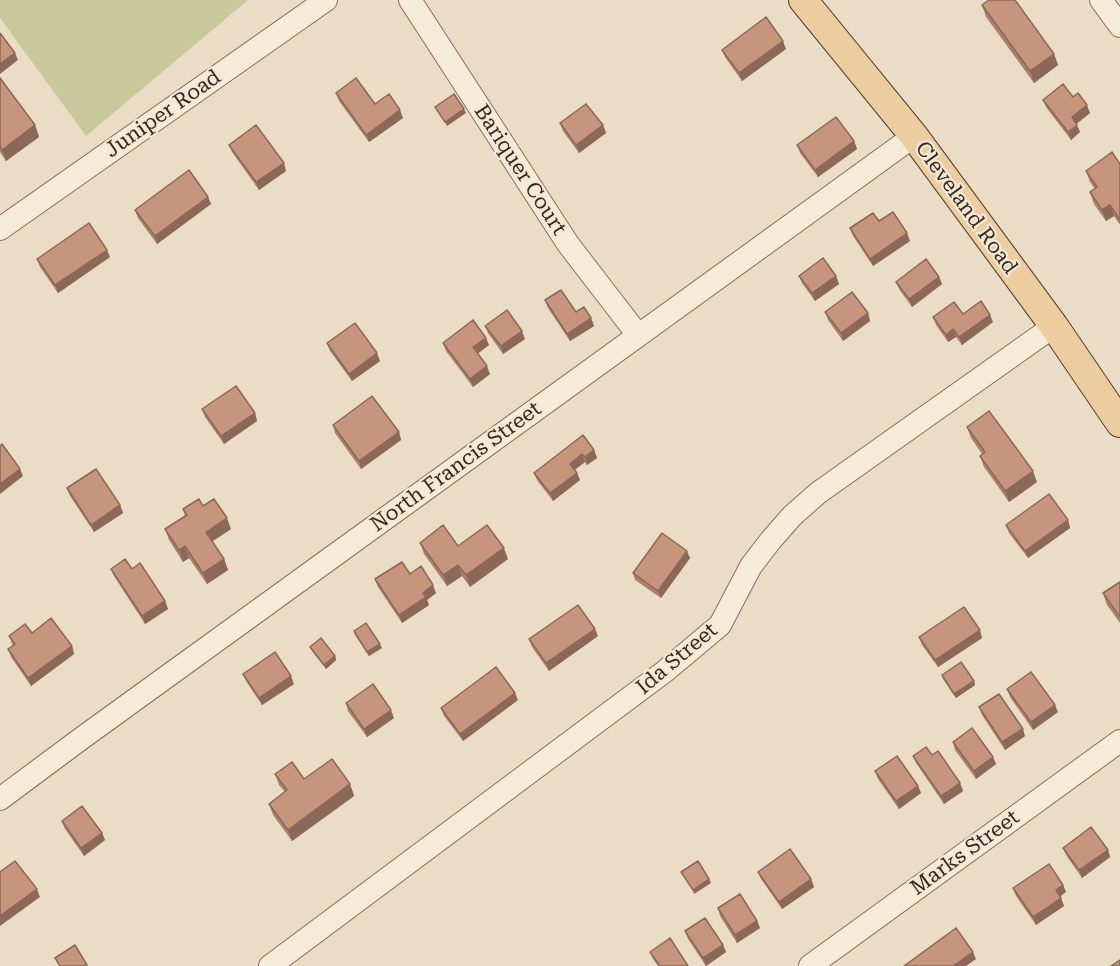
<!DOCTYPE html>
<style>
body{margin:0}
canvas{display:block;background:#ebdcc6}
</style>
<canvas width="1120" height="966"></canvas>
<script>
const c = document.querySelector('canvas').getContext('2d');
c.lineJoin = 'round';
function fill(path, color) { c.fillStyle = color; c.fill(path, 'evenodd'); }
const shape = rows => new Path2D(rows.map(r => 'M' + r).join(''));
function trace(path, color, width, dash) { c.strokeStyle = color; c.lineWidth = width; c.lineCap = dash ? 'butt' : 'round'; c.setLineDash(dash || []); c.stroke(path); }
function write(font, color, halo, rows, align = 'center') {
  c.font = font + ' "Roboto Serif",serif'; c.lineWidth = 4.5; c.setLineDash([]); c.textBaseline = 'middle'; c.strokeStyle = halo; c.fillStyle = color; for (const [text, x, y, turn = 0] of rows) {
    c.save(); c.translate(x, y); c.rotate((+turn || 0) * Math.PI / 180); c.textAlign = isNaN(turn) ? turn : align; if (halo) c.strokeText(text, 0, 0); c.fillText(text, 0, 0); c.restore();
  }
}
fill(shape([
 [0,0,248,0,86,136,0,18]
]), '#c8c99a');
const minor = shape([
 [410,0,568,244,638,335],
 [1101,0,1120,26],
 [0,229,326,0],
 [0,799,82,738,914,136],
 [270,966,664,672,720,625,751,566,771,540,792,516,818,493,1054,326],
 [810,966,1120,741]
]);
const major = shape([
 [803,0,914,136,1054,326,1120,423]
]);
trace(minor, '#856e5d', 24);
trace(major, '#533d30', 30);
trace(minor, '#f6ebd8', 22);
trace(major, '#eccda0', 28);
fill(shape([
 [982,5,1054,54,1058,65,1034,83,986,17],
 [786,49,742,81,725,57,722,50],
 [0,78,35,125,39,137,6,161,0,152],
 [336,93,375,104,403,118,369,142,339,101],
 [1073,97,1090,113,1076,124,1080,132,1071,140,1046,107,1043,100],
 [560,123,603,125,606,133,579,153,563,131],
 [854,141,857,149,818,177,800,153,797,145],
 [229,145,286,171,259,190,232,152],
 [1120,164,1120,225,1114,216,1106,221,1094,204,1090,192,1095,189,1090,182,1086,171],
 [208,197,211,204,157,244,138,218,135,210],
 [879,221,910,241,873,266,853,236,850,228],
 [110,257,58,293,40,267,37,259],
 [799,276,836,276,839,284,815,301,802,283],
 [939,277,942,284,912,307,899,289,896,282],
 [545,300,591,318,594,326,570,341,548,308],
 [825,312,868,313,870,321,843,341,828,320],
 [963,314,993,322,962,345,956,337,948,342,936,325,933,317],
 [485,326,525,339,503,354,488,333],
 [327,343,380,361,352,381,330,351],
 [443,343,489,345,478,353,490,374,473,387,446,351],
 [202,409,255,413,257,421,224,444,205,417],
 [333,425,399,432,401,440,361,469,335,433],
 [967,427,1037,482,1009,502,984,467,980,456,982,454,971,438],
 [594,450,597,458,587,465,585,462,575,470,577,473,580,480,553,501,537,480,534,473],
 [67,488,120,505,123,513,94,532,70,496],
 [203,506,231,529,212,541,224,559,228,570,207,584,189,558,183,562,169,540,165,529,185,516,183,509],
 [1068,520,1070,528,1028,558,1009,533,1006,525],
 [420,543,458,546,508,559,470,587,462,576,447,586,424,554],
 [690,558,661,598,635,580,633,573],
 [111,569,132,569,165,601,168,609,145,624,114,576],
 [410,574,436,593,427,600,429,605,402,623,378,587,375,579],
 [1120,582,1120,623,1107,605,1103,593],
 [354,631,382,648,369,656,355,635],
 [32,633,72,646,74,654,31,686,11,657,8,649,13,646,9,636],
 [598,636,549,671,532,647,529,639],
 [919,637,982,638,938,667,922,645],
 [310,647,335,656,336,660,326,669,312,651],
 [243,674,294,684,262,705,246,681],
 [942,675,974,681,975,685,956,698,943,679],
 [1007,689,1058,712,1033,730,1010,697],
 [518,700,463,741,444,716,441,708],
 [346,703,394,718,367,737,348,711],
 [979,707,1025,736,1005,750,982,715],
 [953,742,993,757,996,764,976,779,955,750],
 [932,755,960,783,963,791,944,804,916,763,913,756],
 [875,771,918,786,921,793,899,809,878,779],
 [275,774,304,779,350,784,354,796,292,841,273,815,269,804,285,792,279,785],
 [62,821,102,833,105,840,84,856,65,829],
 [1063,848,1108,850,1110,857,1082,878,1066,855],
 [758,872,811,879,814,887,782,909,761,879],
 [1063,885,1066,892,1060,896,1064,906,1036,925,1016,896,1013,888],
 [718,908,757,921,760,928,737,943,720,916],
 [685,931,723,945,726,952,706,966,688,939],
 [650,952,688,966,658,966,653,959]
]), '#ab806c');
fill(shape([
 [783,41,786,49,742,81,739,73],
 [15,53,18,60,0,74,0,64],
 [1054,54,1058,65,1034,83,1030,71],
 [1087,105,1090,113,1075,125,1072,117],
 [464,109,466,113,447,126,445,122],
 [400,110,403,118,369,142,366,135],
 [35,125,39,137,6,161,2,150],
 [603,125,606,133,579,153,576,145],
 [1077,125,1080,132,1071,140,1068,132],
 [854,141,857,149,818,177,815,170],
 [284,163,286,171,259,190,256,182],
 [208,197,211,204,157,244,155,236],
 [1110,205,1114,216,1106,221,1102,210],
 [907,233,910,241,873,266,870,259],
 [107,250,110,257,58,293,55,285],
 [836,276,839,284,815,301,812,293],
 [939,277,942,284,912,307,909,299],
 [868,313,870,321,843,341,841,333],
 [990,315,993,322,962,345,959,337],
 [591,318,594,326,570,341,567,334],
 [953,329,956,337,948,342,946,335],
 [522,331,525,339,503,354,501,346],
 [486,338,489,345,476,355,473,347],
 [377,353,380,361,352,381,349,374],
 [487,366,490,374,473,387,470,379],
 [255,413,257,421,224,444,221,436],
 [399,432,401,440,361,469,359,461],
 [594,450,597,458,587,465,585,457],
 [582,454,585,462,572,471,570,464],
 [20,469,23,476,0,494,0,484],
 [1033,471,1037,482,1009,502,1005,491],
 [577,473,580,480,553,501,550,493],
 [120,505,123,513,94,532,91,525],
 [227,518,231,529,210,543,206,532],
 [1068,520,1070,528,1028,558,1025,551],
 [185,546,189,558,183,562,179,550],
 [504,548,508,559,470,587,466,575],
 [687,551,690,558,661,598,658,591],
 [224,559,228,570,207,584,203,573],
 [458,565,462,576,447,586,443,575],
 [433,585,436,593,427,600,429,605,402,623,399,615,423,593],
 [165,601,168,609,145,624,142,616],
 [595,629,598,636,549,671,546,663],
 [980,630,982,638,938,667,935,660],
 [380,644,382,648,369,656,367,652],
 [72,646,74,654,31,686,28,678],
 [335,656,336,660,326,669,324,665],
 [291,676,294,684,262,705,259,698],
 [974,681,975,685,956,698,954,694],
 [515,693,518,700,463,741,460,734],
 [1055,705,1058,712,1033,730,1031,722],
 [391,710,394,718,367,737,364,729],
 [1023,729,1025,736,1005,750,1002,742],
 [993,757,996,764,976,779,974,771],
 [960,783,963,791,944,804,941,796],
 [350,784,354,796,292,841,288,830],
 [918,786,921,793,899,809,896,801],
 [102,833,105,840,84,856,81,848],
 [1108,850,1110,857,1082,878,1079,870],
 [709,879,711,883,694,894,693,890],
 [811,879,814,887,782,909,779,902],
 [1063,885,1066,892,1058,898,1056,890],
 [37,889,40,897,0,926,0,916],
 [1061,898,1064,906,1036,925,1033,917],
 [757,921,760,928,737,943,735,935],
 [723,945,726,952,706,966,703,958],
 [973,952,976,959,966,966,953,966]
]), '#8b6858');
const building = shape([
 [989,0,1015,0,1054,54,1030,71,982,5,989,0],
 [766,17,783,41,739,73,722,50,766,17],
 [0,33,15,53,0,64,0,33],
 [0,78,35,125,2,150,0,146,0,78],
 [356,78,375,104,389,94,400,110,366,135,336,93,356,78],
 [1063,84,1073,97,1078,93,1087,105,1072,117,1077,125,1068,132,1043,100,1063,84],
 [454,94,464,109,445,122,435,107,454,94],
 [586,104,603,125,576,145,560,123,586,104],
 [836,117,854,141,815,170,797,145,836,117],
 [256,125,284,163,256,182,229,145,256,125],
 [1112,152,1120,164,1120,220,1110,205,1102,210,1090,192,1097,187,1086,171,1112,152],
 [189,170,208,197,155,236,135,210,189,170],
 [893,212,907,233,870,259,850,228,873,213,879,221,893,212],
 [89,223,107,250,55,285,37,259,89,223],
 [823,258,836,276,812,293,799,276,823,258],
 [926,259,939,277,909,299,896,282,926,259],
 [561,290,576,312,584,307,591,318,567,334,545,300,561,290],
 [852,292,868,313,841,333,825,312,852,292],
 [981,301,990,315,959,337,953,329,946,335,933,317,954,302,963,314,981,301],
 [507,310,522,331,501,346,485,326,507,310],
 [473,320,486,338,473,347,487,366,470,379,443,343,473,320],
 [355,323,377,353,349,374,327,343,355,323],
 [236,386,255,413,221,436,202,409,236,386],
 [372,396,399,432,359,461,333,425,372,396],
 [989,411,1033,471,1005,491,980,456,985,452,967,427,989,411],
 [583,435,594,450,585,457,582,454,570,464,577,473,550,493,534,473,583,435],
 [2,444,20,469,0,484,0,446,2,444],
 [96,469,120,505,91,525,67,488,96,469],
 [1049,494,1068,520,1025,551,1006,525,1049,494],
 [199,499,203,506,214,499,227,518,206,532,224,559,203,573,185,546,179,550,165,529,187,515,183,509,199,499],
 [443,525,458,546,487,525,504,548,466,575,458,565,443,575,420,543,443,525],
 [662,533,687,551,658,591,633,573,662,533],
 [125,559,132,569,140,563,165,601,142,616,111,569,125,559],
 [402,562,410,574,421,566,433,585,423,593,426,597,399,615,375,579,402,562],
 [1120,582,1120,617,1103,593,1120,582],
 [578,605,595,629,546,663,529,639,578,605],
 [964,607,980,630,935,660,919,637,964,607],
 [51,618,72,646,28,678,8,649,15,644,9,636,25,624,32,633,51,618],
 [366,623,380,644,367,652,354,631,366,623],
 [321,638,335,656,324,665,310,647,321,638],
 [275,652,291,676,259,698,243,674,275,652],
 [961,662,974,681,954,694,942,675,961,662],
 [496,667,515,693,460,734,441,708,496,667],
 [1031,672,1055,705,1031,722,1007,689,1031,672],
 [373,684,391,710,364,729,346,703,373,684],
 [999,694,1023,729,1002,742,979,707,999,694],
 [972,728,993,757,974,771,953,742,972,728],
 [926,747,932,755,938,751,960,783,941,796,913,756,926,747],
 [897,756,918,786,896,801,875,771,897,756],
 [332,759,350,784,288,830,269,804,287,790,275,774,292,762,304,779,332,759],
 [82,806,102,833,81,848,62,821,82,806],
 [1091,827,1108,850,1079,870,1063,848,1091,827],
 [790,849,811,879,779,902,758,872,790,849],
 [15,861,37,889,0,916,0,872,15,861],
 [698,861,709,879,693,890,681,872,698,861],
 [1049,864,1063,885,1056,890,1061,898,1033,917,1013,888,1049,864],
 [740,894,757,921,735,935,718,908,740,894],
 [705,918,723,945,703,958,685,931,705,918],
 [956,928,973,952,953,966,904,966,956,928],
 [670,938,688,966,660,966,650,952,670,938],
 [75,945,87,965,85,966,60,966,55,958,75,945],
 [1120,960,1120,966,1111,966,1120,960]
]);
fill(building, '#c7957e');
trace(building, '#8b6858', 1.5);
write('21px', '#36281f', '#f3e7d5', [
 ["Juniper Road",163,114,-35],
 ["Bariquer Court",520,170,57],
 ["Cleveland Road",966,208,54],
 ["North Francis Street",456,467,-36],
 ["Ida Street",677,659,-40],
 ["Marks Street",965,853,-36]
]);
</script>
